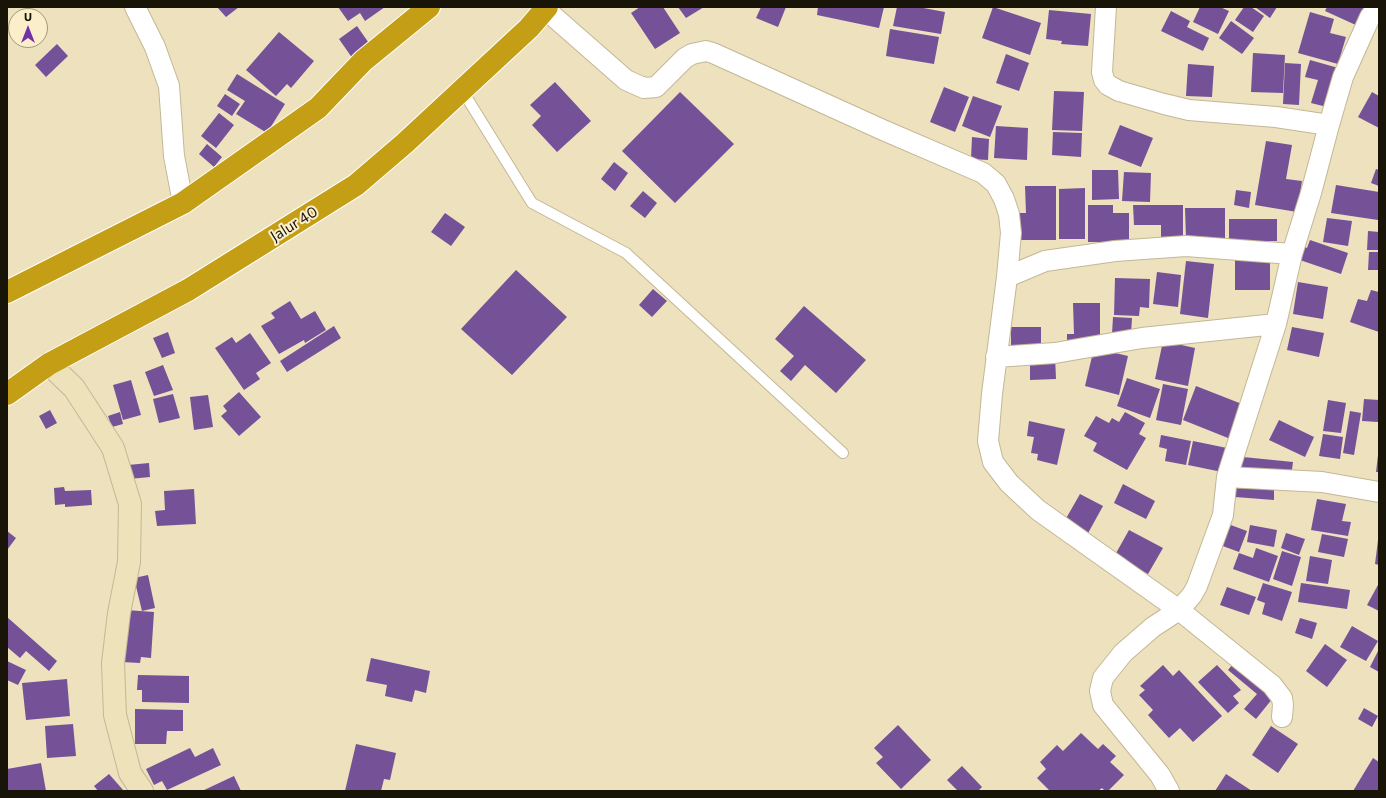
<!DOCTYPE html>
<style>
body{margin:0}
#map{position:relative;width:1386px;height:798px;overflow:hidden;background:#ede1be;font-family:Commissioner,sans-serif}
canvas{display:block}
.frame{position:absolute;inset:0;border:8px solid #181407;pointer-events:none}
.north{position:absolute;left:8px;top:8px;width:40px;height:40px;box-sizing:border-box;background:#fbeeca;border:1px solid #a0977c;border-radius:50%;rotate:0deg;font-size:11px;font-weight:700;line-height:16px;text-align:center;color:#181407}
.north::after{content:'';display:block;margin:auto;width:14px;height:18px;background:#7232a6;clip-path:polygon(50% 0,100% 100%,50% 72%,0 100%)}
</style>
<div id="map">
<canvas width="1386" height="798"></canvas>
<div class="frame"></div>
<div class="north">U</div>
</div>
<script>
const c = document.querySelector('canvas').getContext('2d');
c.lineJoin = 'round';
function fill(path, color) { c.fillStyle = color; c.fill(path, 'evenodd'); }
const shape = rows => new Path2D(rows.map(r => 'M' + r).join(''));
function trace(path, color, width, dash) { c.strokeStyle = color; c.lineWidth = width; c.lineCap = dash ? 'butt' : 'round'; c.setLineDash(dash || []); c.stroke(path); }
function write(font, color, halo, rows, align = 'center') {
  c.font = font + ' Commissioner,sans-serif'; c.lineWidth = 4; c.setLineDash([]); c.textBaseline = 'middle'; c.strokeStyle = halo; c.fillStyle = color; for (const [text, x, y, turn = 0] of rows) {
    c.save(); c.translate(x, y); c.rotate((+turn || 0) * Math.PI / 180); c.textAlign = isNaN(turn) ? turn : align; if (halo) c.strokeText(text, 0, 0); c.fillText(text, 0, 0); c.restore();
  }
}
fill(shape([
 [217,7,239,7,226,17],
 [338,7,385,7,365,21,360,13,348,21],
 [640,7,663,7,680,33,655,49,631,13],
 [678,7,704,7,686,18],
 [761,7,786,7,778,27,756,18],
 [818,7,884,7,879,28,817,15],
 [897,7,918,7,945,12,941,34,893,26],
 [993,7,1041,23,1030,55,982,38],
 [1200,7,1220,7,1229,11,1218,34,1193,22],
 [1244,7,1251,7,1264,16,1253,32,1235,20],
 [1255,7,1277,7,1270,18],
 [1327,7,1367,7,1358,26,1325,11],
 [1049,10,1091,14,1088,46,1061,44,1062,41,1046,39],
 [1171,11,1190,21,1187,27,1209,38,1203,51,1161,31],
 [1310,12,1334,19,1330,33,1346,37,1338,64,1298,53],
 [1231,21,1254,38,1242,54,1219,38],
 [357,26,373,49,355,62,339,39],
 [890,29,939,37,934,64,886,56],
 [279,32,314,61,291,88,287,84,276,96,246,70],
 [57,44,68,56,46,77,35,65],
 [1253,53,1285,55,1283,93,1251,92],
 [1006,54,1029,63,1019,91,996,83],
 [1310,60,1342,69,1331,108,1311,103,1318,80,1305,77],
 [1285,63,1301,64,1299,105,1283,104],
 [1188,64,1214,66,1212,97,1186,96],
 [237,74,285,104,267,133,236,114,245,101,227,90],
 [555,82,591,121,557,152,532,125,541,116,530,105],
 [944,87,969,97,955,132,930,122],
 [1054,91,1084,92,1082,131,1052,130],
 [680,92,734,144,675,203,622,151],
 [1372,92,1379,96,1379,128,1358,117],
 [225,94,240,104,232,116,217,106],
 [973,96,1002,106,990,137,962,126],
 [219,113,234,125,216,148,201,136],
 [1120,125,1153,138,1141,167,1108,154],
 [996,126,1028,128,1027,160,994,158],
 [1053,132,1082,133,1081,157,1052,155],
 [972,137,989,139,988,160,971,159],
 [1266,141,1292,145,1286,179,1302,181,1297,212,1255,205],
 [207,144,222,157,214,167,199,154],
 [614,162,628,173,615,191,601,179],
 [1376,169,1379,170,1379,186,1371,183],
 [1092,170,1118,170,1119,199,1092,200],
 [1124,172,1151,173,1150,202,1122,201],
 [1336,185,1379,192,1378,220,1331,213],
 [1025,186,1056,186,1056,240,1018,240,1018,213,1026,213],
 [1085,188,1085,239,1059,239,1059,189],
 [1236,190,1251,192,1249,208,1234,205],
 [643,191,657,203,645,218,630,206],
 [1088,205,1113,205,1113,213,1129,213,1129,242,1088,242],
 [1133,205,1183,205,1183,239,1161,239,1161,225,1134,225],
 [1185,208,1225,208,1225,239,1186,239],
 [445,213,465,227,451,246,431,232],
 [1327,218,1352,221,1348,246,1323,242],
 [1229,219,1277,219,1277,241,1229,241],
 [1368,231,1379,232,1379,250,1367,250],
 [1310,240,1348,253,1341,274,1294,258,1299,245,1307,248],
 [1369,252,1379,252,1379,270,1368,270],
 [1235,259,1270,259,1270,290,1235,290],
 [1186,261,1214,264,1208,318,1180,314],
 [516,270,567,317,512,375,461,329],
 [1157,272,1181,275,1178,307,1153,304],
 [1115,278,1150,279,1149,308,1140,307,1139,316,1114,315],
 [1298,282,1328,287,1323,319,1293,314],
 [653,289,667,301,652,317,639,305],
 [1371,290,1379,292,1379,332,1350,322,1358,299,1367,301],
 [290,301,301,319,315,311,326,330,305,343,304,340,279,354,261,326,275,318,271,313],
 [1073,303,1100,303,1100,343,1067,344,1067,334,1074,334],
 [804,306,866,360,836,393,805,365,791,381,780,371,794,356,775,339],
 [1113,317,1132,318,1131,334,1112,334],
 [334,326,341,338,287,372,280,361],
 [1011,327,1041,327,1041,349,1011,349],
 [1292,327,1324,333,1319,357,1287,350],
 [168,332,175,353,162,358,153,338],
 [250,333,271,363,256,373,260,379,244,390,215,348,232,337,236,343],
 [1163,341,1195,348,1188,386,1155,379],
 [1094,348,1128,356,1119,395,1085,386],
 [1055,356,1056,379,1030,380,1030,357],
 [163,365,173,390,154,396,145,372],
 [1127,378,1160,389,1150,418,1117,406],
 [131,380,141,415,123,420,113,385],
 [1163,384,1188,389,1181,425,1156,420],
 [1196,386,1247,406,1233,440,1183,420],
 [239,392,261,417,239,436,221,416,227,411,223,406],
 [173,394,180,418,159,423,153,399],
 [208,395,213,427,194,430,190,397],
 [1364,399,1379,400,1378,422,1362,421],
 [1328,400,1346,403,1341,433,1323,431],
 [50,410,57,423,46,429,39,416],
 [1350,411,1361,413,1354,455,1343,453],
 [120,412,123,424,112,427,108,416],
 [1125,412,1145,423,1139,434,1146,438,1127,470,1093,451,1097,443,1084,436,1096,416,1109,423,1112,418,1119,422],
 [1279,420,1314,437,1305,457,1269,440],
 [1029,421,1065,429,1057,465,1037,460,1038,454,1031,453,1034,437,1027,436],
 [1323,434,1343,437,1340,459,1319,456],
 [1161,435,1191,441,1186,465,1165,461,1167,449,1159,447],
 [1193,441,1227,448,1222,472,1188,465],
 [1378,455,1379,455,1379,472,1376,472],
 [1243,457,1293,462,1291,477,1241,471],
 [149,463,150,477,129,479,128,465],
 [1123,484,1155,501,1146,519,1114,503],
 [1236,484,1274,486,1274,500,1235,497],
 [64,487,65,491,91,490,92,505,65,507,65,504,55,505,54,488],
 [194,489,196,524,157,526,155,511,165,510,164,491],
 [1080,494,1103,506,1087,535,1064,522],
 [1317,499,1346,504,1342,521,1351,522,1348,536,1311,530],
 [1228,524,1247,531,1239,552,1220,545],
 [1250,525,1277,530,1274,547,1247,542],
 [1129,530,1163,548,1148,574,1115,555],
 [7,531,16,538,7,550],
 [1286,533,1305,539,1299,555,1281,548],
 [1322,534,1348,539,1344,557,1318,552],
 [1378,540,1379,540,1379,565,1375,564],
 [1256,548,1278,556,1269,582,1233,569,1239,553,1253,558],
 [1282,551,1301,557,1292,586,1273,579],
 [1310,556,1332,560,1328,584,1306,581],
 [148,575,155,608,142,611,134,578],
 [1263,583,1292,592,1282,621,1262,614,1265,603,1257,600],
 [1301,583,1350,590,1347,609,1298,602],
 [1379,583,1379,611,1367,605],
 [1227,587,1256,597,1249,615,1220,605],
 [126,610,154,612,151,658,141,657,140,663,122,662],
 [7,617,57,661,49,671,26,651,20,658,7,647],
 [1300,618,1317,623,1312,639,1295,633],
 [1352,626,1378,641,1366,661,1340,647],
 [1325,644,1347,660,1327,687,1306,671],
 [1379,649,1379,672,1370,667],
 [371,658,430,671,426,693,415,690,412,702,385,696,387,685,366,681],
 [1237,659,1277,693,1256,719,1244,709,1257,694,1228,670],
 [7,661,26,670,18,685,7,680],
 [1163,665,1173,676,1179,670,1222,716,1193,742,1180,728,1169,738,1148,715,1153,710,1139,695,1145,690,1140,686],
 [1217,665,1241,690,1233,696,1239,703,1228,713,1198,682],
 [138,675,189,676,189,703,142,702,142,690,137,690],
 [67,679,70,716,26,720,22,683],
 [1364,708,1378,716,1372,727,1358,719],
 [135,709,183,710,183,731,167,731,166,744,135,744],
 [73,724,76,756,47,758,45,726],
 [898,725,931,760,901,789,876,763,883,757,874,748],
 [1271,726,1298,744,1278,773,1252,755],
 [1081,733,1098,749,1103,744,1116,756,1110,762,1124,775,1108,791,1105,791,1102,788,1098,791,1050,791,1037,778,1046,769,1040,762,1057,745,1063,751],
 [356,744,396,753,390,780,384,779,381,791,345,791],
 [190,748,195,757,213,748,221,765,167,790,162,781,154,785,146,769],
 [1373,758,1379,762,1379,791,1353,791],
 [41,763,46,791,7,791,7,769],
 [962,766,982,787,978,791,958,791,947,780],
 [109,774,124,791,98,791,94,786],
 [1226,774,1252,791,1215,791],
 [234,776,241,791,202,791]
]), '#755198');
const lane = shape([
 [462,90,532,203,626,253,843,453]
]);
const street = shape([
 [135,7,155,47,169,86,174,156,183,203],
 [1106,7,1102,72,1104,80,1108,85,1119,91,1164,104,1189,110,1276,117,1329,125,1311,193,1292,254,1276,324,1227,477,1223,515,1197,586,1192,595,1179,610,1153,627,1123,653,1103,678,1100,691,1103,705,1160,775,1169,791],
 [545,9,626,80,644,88,656,87,685,58,692,54,706,51,713,53,883,130,983,173,996,184,1004,199,1009,214,1011,233,1007,277],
 [1329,125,1343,77,1370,17,1378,7],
 [996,357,1055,353,1142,338,1276,324],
 [1227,477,1322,482,1379,492],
 [1282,717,1283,705,1282,698,1272,685,1179,610,1038,510,1009,483,993,462,988,441,992,394,1007,277,1045,261,1115,251,1186,246,1292,254]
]);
const secondary = shape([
 [49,364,74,388,113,448,130,504,129,562,119,613,113,663,115,715,130,773,142,791]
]);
const highway = shape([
 [7,292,183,203,318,108,363,61,429,7],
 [7,394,49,364,188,290,356,185,405,143,529,28,547,7]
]);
trace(lane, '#c3b795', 12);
trace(street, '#c3b795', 22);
trace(secondary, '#c3b795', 24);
trace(highway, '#fff', 24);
trace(lane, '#fff', 10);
trace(street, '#fff', 20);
trace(secondary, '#ede2b9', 22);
trace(highway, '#c49f16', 22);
write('15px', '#181407', '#fbeeca', [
 ["Jalur 40",294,224,-32]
]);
</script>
